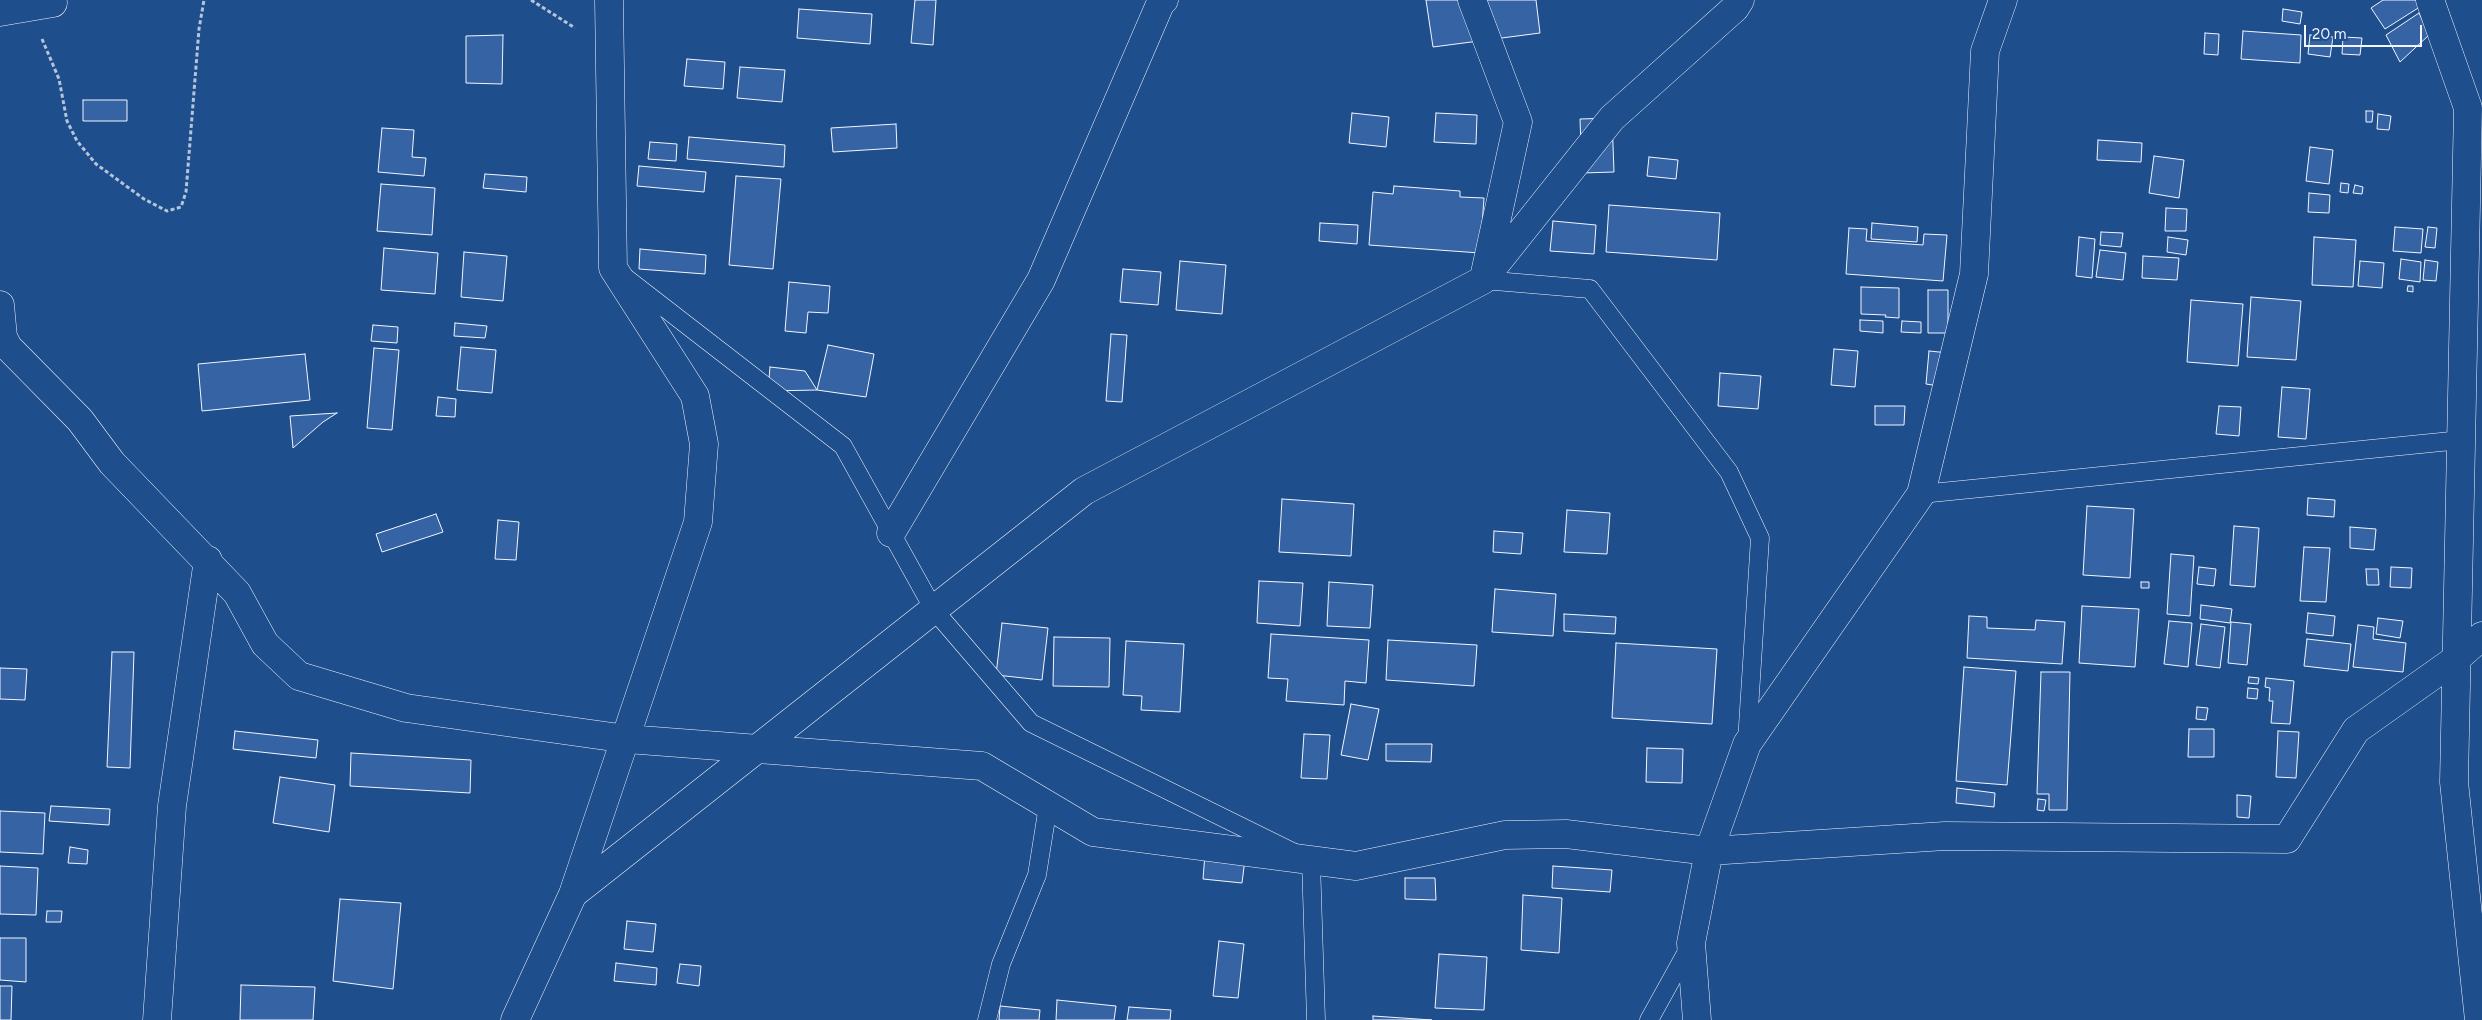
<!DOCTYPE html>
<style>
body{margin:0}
#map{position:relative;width:2482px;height:1020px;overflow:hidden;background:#1f4e8c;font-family:Figtree,sans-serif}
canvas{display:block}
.scale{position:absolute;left:2304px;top:25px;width:118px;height:22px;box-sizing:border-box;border:2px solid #f2f6ff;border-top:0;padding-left:6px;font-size:15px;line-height:18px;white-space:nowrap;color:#f2f6ff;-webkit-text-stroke:4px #1f4e8c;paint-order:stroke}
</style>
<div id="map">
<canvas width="2482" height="1020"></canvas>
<div class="scale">20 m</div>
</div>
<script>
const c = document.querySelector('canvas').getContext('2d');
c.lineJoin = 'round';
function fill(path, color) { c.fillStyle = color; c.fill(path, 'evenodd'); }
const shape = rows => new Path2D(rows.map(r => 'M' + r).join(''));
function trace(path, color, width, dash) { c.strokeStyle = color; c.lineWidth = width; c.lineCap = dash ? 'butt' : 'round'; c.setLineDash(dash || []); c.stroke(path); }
const building = shape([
 [915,0,936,0,933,45,911,43,915,0],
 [1426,0,1536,0,1540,33,1433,47,1426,0],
 [2383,0,2425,0,2426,3,2385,29,2371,8,2383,0],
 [799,9,872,14,870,44,797,38,799,9],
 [2283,9,2302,12,2300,24,2282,21,2283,9],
 [2419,13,2429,35,2400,62,2386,35,2419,13],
 [2243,31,2301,35,2300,63,2241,59,2243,31],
 [2205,33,2219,34,2218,55,2204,54,2205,33],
 [503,35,502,84,466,83,466,36,503,35],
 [2310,35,2333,37,2330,57,2308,54,2310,35],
 [2343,37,2362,38,2360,55,2342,54,2343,37],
 [687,59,725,62,723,89,684,86,687,59],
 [740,67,785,70,782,102,737,98,740,67],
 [83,100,127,100,127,121,83,121,83,100],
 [2366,111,2373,111,2372,122,2366,122,2366,111],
 [1352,113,1389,117,1386,147,1349,143,1352,113],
 [1436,113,1477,115,1476,144,1434,142,1436,113],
 [2378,114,2391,116,2389,130,2377,129,2378,114],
 [1612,118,1614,172,1582,173,1580,119,1612,118],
 [896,124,897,148,833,152,831,128,896,124],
 [382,128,414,130,412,157,426,158,424,176,378,172,382,128],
 [689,137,785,145,784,167,687,159,689,137],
 [2098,140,2142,143,2141,162,2097,160,2098,140],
 [650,142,677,144,676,161,648,159,650,142],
 [2310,147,2333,150,2329,184,2306,181,2310,147],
 [2154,156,2184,160,2179,198,2149,193,2154,156],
 [1649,157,1678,160,1676,179,1647,176,1649,157],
 [639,166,706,172,704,192,637,186,639,166],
 [485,174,527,177,526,192,483,188,485,174],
 [736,176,781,179,773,269,729,265,736,176],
 [2341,183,2349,184,2348,193,2340,192,2341,183],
 [381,184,435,188,432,235,377,231,381,184],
 [2355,185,2363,187,2362,194,2353,193,2355,185],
 [1394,186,1460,191,1460,197,1484,198,1480,253,1369,245,1373,192,1393,194,1394,186],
 [2309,193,2330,195,2329,213,2308,212,2309,193],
 [1609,205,1720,213,1717,260,1606,252,1609,205],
 [2166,208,2187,209,2186,231,2165,231,2166,208],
 [1553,221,1596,225,1594,254,1550,251,1553,221],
 [1320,223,1358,225,1357,244,1319,241,1320,223],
 [1872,223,1918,227,1917,242,1871,239,1872,223],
 [2395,227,2423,229,2421,253,2393,251,2395,227],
 [2428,227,2437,228,2435,248,2425,247,2428,227],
 [1849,228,1867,229,1866,241,1923,245,1924,234,1947,235,1943,281,1846,274,1849,228],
 [2101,232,2123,233,2121,247,2100,245,2101,232],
 [2079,237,2095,239,2092,278,2076,276,2079,237],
 [2168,237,2188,240,2186,255,2167,252,2168,237],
 [2314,237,2356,240,2353,287,2312,285,2314,237],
 [384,248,438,253,435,294,381,290,384,248],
 [640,249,706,255,705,274,639,269,640,249],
 [2100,250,2126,253,2123,280,2096,277,2100,250],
 [464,252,507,256,503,301,461,297,464,252],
 [2143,256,2179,258,2177,280,2142,278,2143,256],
 [2401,259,2421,262,2420,282,2399,279,2401,259],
 [2425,260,2438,262,2436,281,2423,280,2425,260],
 [1180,261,1226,265,1222,314,1176,310,1180,261],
 [2360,261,2384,263,2382,288,2358,286,2360,261],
 [1123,269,1161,272,1158,305,1120,302,1123,269],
 [789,282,830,286,828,313,808,312,806,333,785,331,789,282],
 [2408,286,2413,286,2413,292,2407,291,2408,286],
 [1861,287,1899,288,1899,318,1885,317,1886,315,1861,314,1861,287],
 [1928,290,1948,290,1948,333,1928,333,1928,290],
 [2251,297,2301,301,2296,360,2247,357,2251,297],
 [2191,300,2243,304,2238,366,2187,362,2191,300],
 [1860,320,1883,321,1883,333,1860,331,1860,320],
 [1902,321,1921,322,1921,333,1901,332,1902,321],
 [455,323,487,326,485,338,454,336,455,323],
 [373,325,398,327,397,343,371,341,373,325],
 [1111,334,1127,335,1122,402,1106,401,1111,334],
 [828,345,874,354,866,397,817,390,828,345],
 [461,347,496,350,492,393,457,390,461,347],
 [374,348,399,350,392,430,367,428,374,348],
 [1834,349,1858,351,1855,387,1831,385,1834,349],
 [1929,351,1949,353,1945,387,1926,384,1929,351],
 [305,354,310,400,202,411,198,364,305,354],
 [770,367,805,371,817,390,768,391,770,367],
 [1720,373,1761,376,1758,409,1718,406,1720,373],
 [2282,387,2310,389,2306,439,2278,437,2282,387],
 [438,397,456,399,455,417,436,416,438,397],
 [1875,406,1905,406,1904,425,1875,425,1875,406],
 [2219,406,2241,407,2239,436,2216,434,2219,406],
 [337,413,323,422,293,448,290,416,337,413],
 [2308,498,2335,500,2334,517,2307,515,2308,498],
 [1282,499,1354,504,1351,556,1279,552,1282,499],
 [2087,506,2134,509,2130,578,2083,575,2087,506],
 [1567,510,1610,513,1607,554,1564,552,1567,510],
 [436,514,443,532,382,552,376,534,436,514],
 [498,520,519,522,516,560,495,559,498,520],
 [2234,526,2259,528,2255,587,2230,585,2234,526],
 [2350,527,2376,529,2374,550,2350,548,2350,527],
 [1494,531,1523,533,1521,554,1493,552,1494,531],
 [2304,547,2330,548,2326,602,2300,601,2304,547],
 [2171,554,2194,556,2190,616,2167,614,2171,554],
 [2199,567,2216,569,2214,586,2197,584,2199,567],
 [2391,567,2412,568,2411,588,2390,587,2391,567],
 [2366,569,2378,569,2379,585,2367,585,2366,569],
 [1259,581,1303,583,1300,626,1257,623,1259,581],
 [1329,582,1373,585,1370,628,1327,626,1329,582],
 [2141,582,2149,582,2149,588,2141,588,2141,582],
 [1495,589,1556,594,1553,636,1492,632,1495,589],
 [2201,605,2232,609,2230,623,2200,619,2201,605],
 [2082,606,2139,609,2135,667,2079,663,2082,606],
 [2308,613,2335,616,2333,636,2306,633,2308,613],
 [1564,614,1616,617,1615,634,1564,631,1564,614],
 [1969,616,1987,617,1987,628,2035,630,2036,620,2065,622,2062,664,1967,658,1969,616],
 [2378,618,2403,621,2400,638,2376,634,2378,618],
 [2169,621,2192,623,2188,667,2164,664,2169,621],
 [2231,622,2251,624,2247,665,2228,663,2231,622],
 [1002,623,1048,628,1042,680,996,675,1002,623],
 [2201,624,2225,627,2220,668,2196,665,2201,624],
 [2358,625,2374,627,2373,639,2406,643,2403,672,2353,667,2358,625],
 [1271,634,1369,640,1366,683,1345,681,1344,705,1286,701,1288,679,1268,678,1271,634],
 [1054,637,1110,638,1109,687,1053,686,1054,637],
 [2307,639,2351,644,2348,671,2304,666,2307,639],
 [1388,640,1477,645,1474,686,1386,680,1388,640],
 [1126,641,1184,644,1180,712,1141,710,1142,696,1123,695,1126,641],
 [1616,643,1717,649,1712,724,1612,718,1616,643],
 [112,652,134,652,130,768,107,767,112,652],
 [1964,667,2016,671,2007,785,1956,781,1964,667],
 [0,668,27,669,25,700,0,699,0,668],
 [2041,672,2070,672,2067,810,2049,810,2049,794,2037,794,2041,672],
 [2249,677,2259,678,2258,684,2248,683,2249,677],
 [2266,678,2294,681,2290,724,2271,723,2273,701,2269,701,2270,688,2265,687,2266,678],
 [2248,688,2258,689,2257,699,2247,698,2248,688],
 [1351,704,1379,709,1368,760,1341,755,1351,704],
 [2197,707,2208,708,2206,720,2196,719,2197,707],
 [2189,729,2214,729,2214,757,2188,757,2189,729],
 [235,731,318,740,316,758,233,749,235,731],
 [2278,731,2299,732,2296,778,2276,777,2278,731],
 [1304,734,1330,735,1327,779,1301,778,1304,734],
 [1386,744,1432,744,1431,762,1386,761,1386,744],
 [1647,748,1683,749,1682,783,1646,782,1647,748],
 [351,753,471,760,470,793,350,786,351,753],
 [280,777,335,785,329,832,273,823,280,777],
 [1957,788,1995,793,1994,807,1956,803,1957,788],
 [2237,795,2251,796,2249,818,2237,817,2237,795],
 [2038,799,2046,800,2044,811,2037,810,2038,799],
 [51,806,110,809,109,825,49,821,51,806],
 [0,811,45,813,43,854,0,852,0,811],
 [70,847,88,850,87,864,68,863,70,847],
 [1205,854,1245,859,1242,883,1203,879,1205,854],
 [0,866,38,868,36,915,0,914,0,866],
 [1553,866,1612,870,1610,892,1552,888,1553,866],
 [1405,878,1435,878,1436,900,1405,899,1405,878],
 [1523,895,1562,898,1559,953,1521,950,1523,895],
 [340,899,401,903,393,989,333,981,340,899],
 [47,911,62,911,61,922,46,922,47,911],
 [627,921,656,924,653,952,624,949,627,921],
 [0,938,26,938,26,982,0,980,0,938],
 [1219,941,1244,944,1238,998,1213,996,1219,941],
 [1439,954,1487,957,1484,1010,1435,1008,1439,954],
 [616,963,657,968,656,985,614,981,616,963],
 [680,964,701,966,699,986,677,983,680,964],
 [241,985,315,987,313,1020,240,1020,241,985],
 [0,986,12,986,11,1020,0,1020,0,986],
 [1057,1000,1116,1006,1114,1020,1056,1020,1057,1000],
 [1000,1006,1040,1010,1039,1020,999,1020,1000,1006],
 [1129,1007,1171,1010,1170,1020,1127,1020,1129,1007],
 [1373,1016,1432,1020,1373,1020,1373,1016]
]);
fill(building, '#3563a3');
trace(building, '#f2f6ff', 1);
const lane = shape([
 [626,278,843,446,934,610,1031,723,1311,861,1316,1020],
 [1483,280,1590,289,1729,472,1760,538,1747,741],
 [1921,494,2461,440],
 [987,1020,1001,964,1037,875,1048,806],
 [1649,1020,1690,946]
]);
const street = shape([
 [1472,0,1518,122,1485,273],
 [2430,0,2468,108,2454,782,2479,1020],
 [0,12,53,3,40,0],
 [0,305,3,337,8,347,80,420,112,463,237,593,265,644,299,676,406,708,627,739,982,766,1093,832,1356,866,1505,835,1566,834,1709,851,1945,836,2287,839,2356,730,2456,659,2482,636],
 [891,533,1041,280,1161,2,1164,0],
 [573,894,1084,491,1483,280,1612,118,1735,8,1740,0],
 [157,1020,172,806,208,560],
 [515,1020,573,894,698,522,704,444,695,396,613,268,609,0],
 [1697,1020,1691,943,1709,851,1747,744,1921,494,1974,274,1985,51,2003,0]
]);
trace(lane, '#f2f6ff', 19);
trace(street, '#f2f6ff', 29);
trace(shape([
 [531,0,575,28],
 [42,39,59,79,67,121,77,141,96,164,144,199,167,211,181,207,186,192,199,29,204,0]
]), '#b3c4dc', 3, [4, 2.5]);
trace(lane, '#1f4e8c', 18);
trace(street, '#1f4e8c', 28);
</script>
